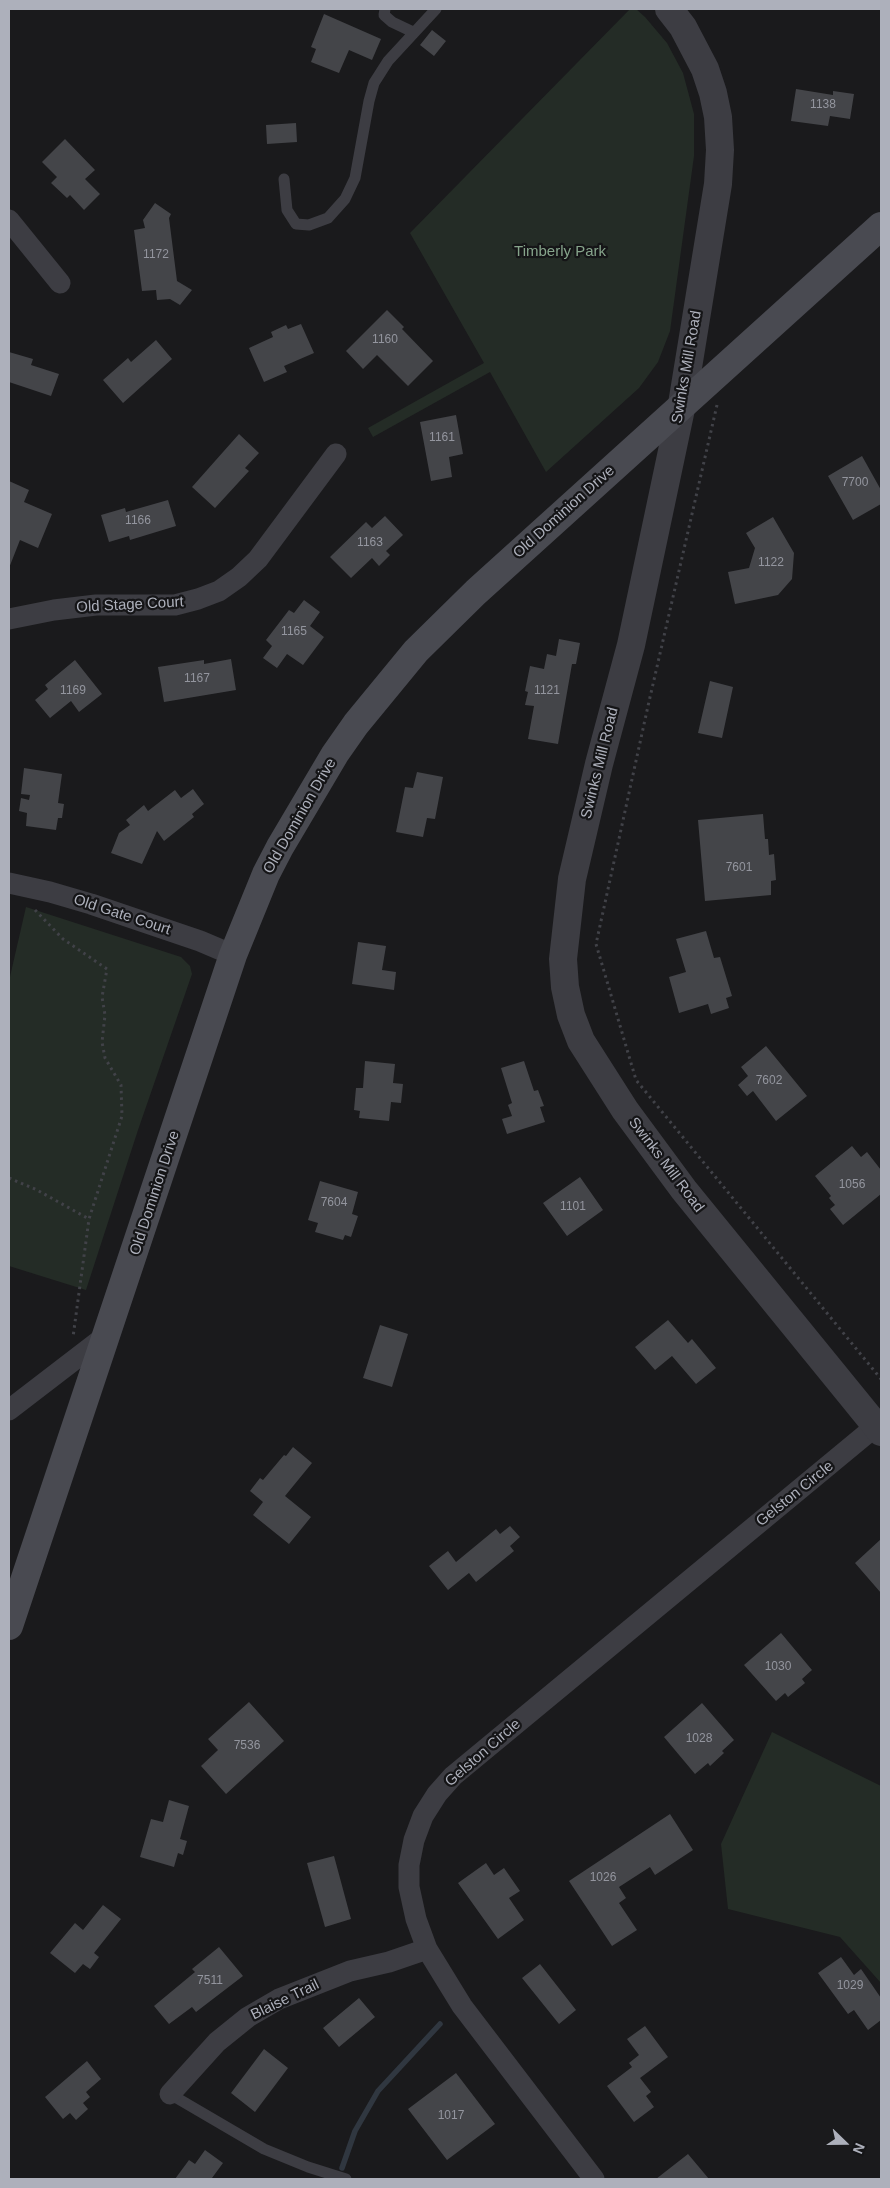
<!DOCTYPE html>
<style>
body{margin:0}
#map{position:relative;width:890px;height:2188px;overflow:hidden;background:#1a1a1c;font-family:Helvetica,sans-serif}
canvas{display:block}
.frame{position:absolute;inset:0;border:10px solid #adb0bb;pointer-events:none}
.north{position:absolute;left:820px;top:2118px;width:50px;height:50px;-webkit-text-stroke:4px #151517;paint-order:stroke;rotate:112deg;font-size:14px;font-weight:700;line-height:20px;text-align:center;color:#adb0bb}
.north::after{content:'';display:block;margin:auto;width:18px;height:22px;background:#adb0bb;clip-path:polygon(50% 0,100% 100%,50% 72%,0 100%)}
</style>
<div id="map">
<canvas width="890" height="2188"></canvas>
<div class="frame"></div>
<div class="north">N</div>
</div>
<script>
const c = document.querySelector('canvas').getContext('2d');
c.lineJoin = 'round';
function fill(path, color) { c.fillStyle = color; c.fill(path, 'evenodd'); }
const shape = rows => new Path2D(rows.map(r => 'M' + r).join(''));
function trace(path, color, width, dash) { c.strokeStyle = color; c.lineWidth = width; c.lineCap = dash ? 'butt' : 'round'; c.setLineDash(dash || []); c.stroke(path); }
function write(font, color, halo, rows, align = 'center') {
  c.font = font + ' Helvetica,sans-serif'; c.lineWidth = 4.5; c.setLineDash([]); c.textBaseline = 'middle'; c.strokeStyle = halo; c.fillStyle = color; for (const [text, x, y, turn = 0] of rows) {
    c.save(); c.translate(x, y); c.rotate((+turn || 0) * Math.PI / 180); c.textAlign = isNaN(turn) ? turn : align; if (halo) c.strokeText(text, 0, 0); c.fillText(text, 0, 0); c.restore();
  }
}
fill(shape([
 [630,9,636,9,645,17,667,43,683,73,694,114,694,156,670,331,658,362,639,388,546,472,490,372,373,437,368,428,484,363,410,233],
 [26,907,181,957,190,966,192,974,138,1130,86,1290,9,1266,9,981],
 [772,1732,881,1786,881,1983,840,1937,728,1909,721,1844]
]), '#242c26');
trace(shape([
 [342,2168,355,2131,378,2091,440,2024]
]), '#303740', 5.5);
fill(shape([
 [324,14,381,39,372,60,349,50,339,73,311,62,316,49,311,47],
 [432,30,446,41,434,56,420,45],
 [796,89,833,95,833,91,854,94,850,119,830,116,828,126,791,121],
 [296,123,297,142,267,144,266,125],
 [65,139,95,170,85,179,100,194,84,210,70,195,67,198,51,183,57,177,42,162],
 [155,203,171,214,169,218,177,281,192,290,180,305,170,299,157,300,156,290,142,291,134,230,145,228,143,220],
 [387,310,404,327,402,329,433,361,408,386,377,355,363,369,346,351],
 [301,324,314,353,284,366,287,372,264,382,249,348,273,337,271,332,286,325,288,329],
 [156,340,172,359,123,403,103,380,128,358,131,362],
 [9,352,33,359,31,365,59,374,51,396,9,382],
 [456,415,463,454,449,457,452,477,431,481,420,422],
 [239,434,259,453,245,468,249,471,215,508,192,487],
 [862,456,881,490,881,504,853,520,828,476],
 [9,481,29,490,24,502,52,514,38,548,20,540,9,568],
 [168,500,176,526,130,540,129,536,109,542,101,515,125,508,126,512],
 [385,516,403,535,386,551,390,555,379,566,372,558,351,578,330,557,366,522,372,528],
 [773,517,794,553,792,579,778,595,735,604,728,572,749,568,755,548,746,533],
 [304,600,320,612,310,626,324,637,303,665,287,654,277,668,263,658,272,646,266,640,289,610,294,613],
 [559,639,580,643,576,664,572,664,558,744,528,739,534,706,525,705,528,692,525,691,530,666,544,669,547,654,556,656],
 [231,659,236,690,164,702,158,667,204,660,204,664],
 [75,660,102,694,79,712,71,701,50,718,35,700,48,689,45,685],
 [710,681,733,687,722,738,698,733],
 [24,768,62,774,58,803,64,804,62,818,58,818,56,830,26,826,27,813,19,811,21,798,29,800,30,795,21,794],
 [417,772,443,777,435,819,427,818,423,837,396,832,405,787,413,788],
 [193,789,204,804,192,814,194,817,164,841,157,831,142,864,111,853,119,833,130,825,126,820,144,805,148,811,175,790,181,798],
 [763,814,765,839,768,839,769,855,774,854,776,880,771,881,771,895,705,901,698,820],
 [706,931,714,958,720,957,732,996,726,998,729,1008,711,1014,708,1004,679,1013,669,977,686,972,676,939],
 [358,942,386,946,382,970,396,972,394,990,352,984],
 [766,1046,807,1096,776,1121,753,1091,747,1096,738,1085,748,1076,741,1067],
 [365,1061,395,1064,393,1083,403,1084,401,1103,391,1102,389,1121,359,1118,360,1111,354,1110,356,1088,363,1088],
 [524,1061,534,1091,538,1090,544,1106,540,1107,545,1122,507,1134,502,1119,512,1116,508,1105,512,1103,501,1068],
 [852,1146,861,1157,867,1152,881,1170,881,1194,843,1225,830,1209,835,1205,829,1198,831,1196,815,1176],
 [580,1177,603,1210,567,1236,543,1203],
 [320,1181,358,1192,352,1214,358,1216,351,1237,345,1235,343,1240,315,1232,318,1223,308,1220],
 [668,1320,688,1343,692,1339,716,1368,696,1384,672,1356,655,1370,635,1347],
 [380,1325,408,1334,392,1387,363,1378],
 [293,1447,312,1463,285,1496,311,1517,289,1544,253,1515,263,1502,250,1491,260,1478,263,1480,284,1455,286,1456],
 [510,1526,520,1537,510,1546,514,1551,476,1582,469,1573,448,1590,429,1566,448,1551,456,1562,496,1529,500,1534],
 [881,1539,881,1593,855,1563],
 [781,1633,812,1670,802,1679,805,1683,788,1697,785,1693,776,1701,744,1665],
 [249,1702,284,1741,226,1794,201,1766,218,1750,208,1739],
 [702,1703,734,1740,722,1751,724,1753,710,1766,708,1763,695,1774,664,1737],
 [169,1800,189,1806,180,1839,187,1841,183,1855,178,1853,174,1867,140,1857,151,1819,163,1822],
 [670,1814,693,1850,655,1875,650,1867,619,1887,626,1898,619,1903,637,1930,612,1946,569,1881],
 [334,1856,351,1919,325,1927,307,1863],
 [486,1863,494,1875,504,1868,520,1891,509,1898,524,1920,498,1939,458,1883],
 [103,1905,121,1919,94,1953,99,1957,90,1969,83,1964,75,1973,50,1953,75,1923,83,1930],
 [219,1947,243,1976,196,2012,192,2007,169,2024,154,2006,195,1972,192,1969],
 [841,1957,854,1975,861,1969,881,1998,881,2020,868,2030,854,2010,848,2014,818,1973],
 [540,1964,576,2010,559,2024,522,1978],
 [359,1998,375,2017,339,2047,323,2028],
 [645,2026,668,2057,640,2078,651,2092,646,2096,654,2107,634,2122,607,2086,632,2067,629,2063,639,2055,627,2039],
 [264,2049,288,2068,255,2112,231,2093],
 [87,2061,101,2079,86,2092,90,2097,83,2103,88,2109,76,2120,70,2113,63,2119,45,2097],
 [456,2073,495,2124,447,2160,408,2109],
 [205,2150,223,2163,212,2178,214,2179,175,2179,189,2160,195,2164],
 [688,2154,709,2179,656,2179]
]), '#444549');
trace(shape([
 [717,405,648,706,596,944,636,1080,881,1379],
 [35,910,63,939,107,969,102,997,105,1015,102,1042,105,1058,121,1085,122,1116,89,1219,73,1337],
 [9,1178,37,1190,89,1219]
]), '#414248', 3, [2.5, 4]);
trace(shape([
 [385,9,384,15,392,22,413,32],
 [284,179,287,210,296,224,309,225,328,218,345,199,355,178,369,101,374,83,388,61,436,9],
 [170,2094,264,2149,308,2167,346,2179]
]), '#3d3d43', 11);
trace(shape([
 [9,220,60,283],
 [9,619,54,610,96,605,175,605,198,599,219,591,239,577,258,559,336,454],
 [9,883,50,892,91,904,200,941,233,955],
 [9,1410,108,1334],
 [170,2094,217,2042,248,2017,279,1999,350,1971,389,1962,427,1949],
 [594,2179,462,2006,427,1949,416,1919,409,1887,409,1865,414,1840,423,1816,437,1794,453,1776,876,1426]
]), '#3d3d43', 21);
trace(shape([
 [669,9,683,27,705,69,713,93,718,117,720,150,718,184,682,404,631,645,599,764,572,879,563,959,565,987,571,1015,581,1041,625,1110,684,1190,881,1432]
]), '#3d3d43', 28);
trace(shape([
 [9,1626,233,955,266,874,280,847,335,754,356,724,416,651,476,592,881,226]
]), '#494a51', 28);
write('12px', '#93959e', null, [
 ["1138",823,105],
 ["1172",156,255],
 ["1160",385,340],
 ["1161",442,438],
 ["7700",855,483],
 ["1166",138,521],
 ["1163",370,543],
 ["1122",771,563],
 ["1165",294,632],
 ["1167",197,679],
 ["1169",73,691],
 ["1121",547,691],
 ["7601",739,868],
 ["7602",769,1081],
 ["1056",852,1185],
 ["7604",334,1203],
 ["1101",573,1207],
 ["1030",778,1667],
 ["1028",699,1739],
 ["7536",247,1746],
 ["1026",603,1878],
 ["7511",210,1981],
 ["1029",850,1986],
 ["1017",451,2116]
]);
write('15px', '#86a48b', '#151517', [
 ["Timberly Park",560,252]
]);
write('15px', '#adb0bb', '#151517', [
 ["Swinks Mill Road",687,367,-80],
 ["Old Dominion Drive",564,512,-42],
 ["Old Stage Court",130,605,-3],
 ["Swinks Mill Road",600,763,-76],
 ["Old Dominion Drive",300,816,-60],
 ["Old Gate Court",122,915,18],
 ["Swinks Mill Road",666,1165,53],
 ["Old Dominion Drive",155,1193,-72],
 ["Gelston Circle",795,1494,-39],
 ["Gelston Circle",483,1753,-41],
 ["Blaise Trail",285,2000,-26]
]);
</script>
